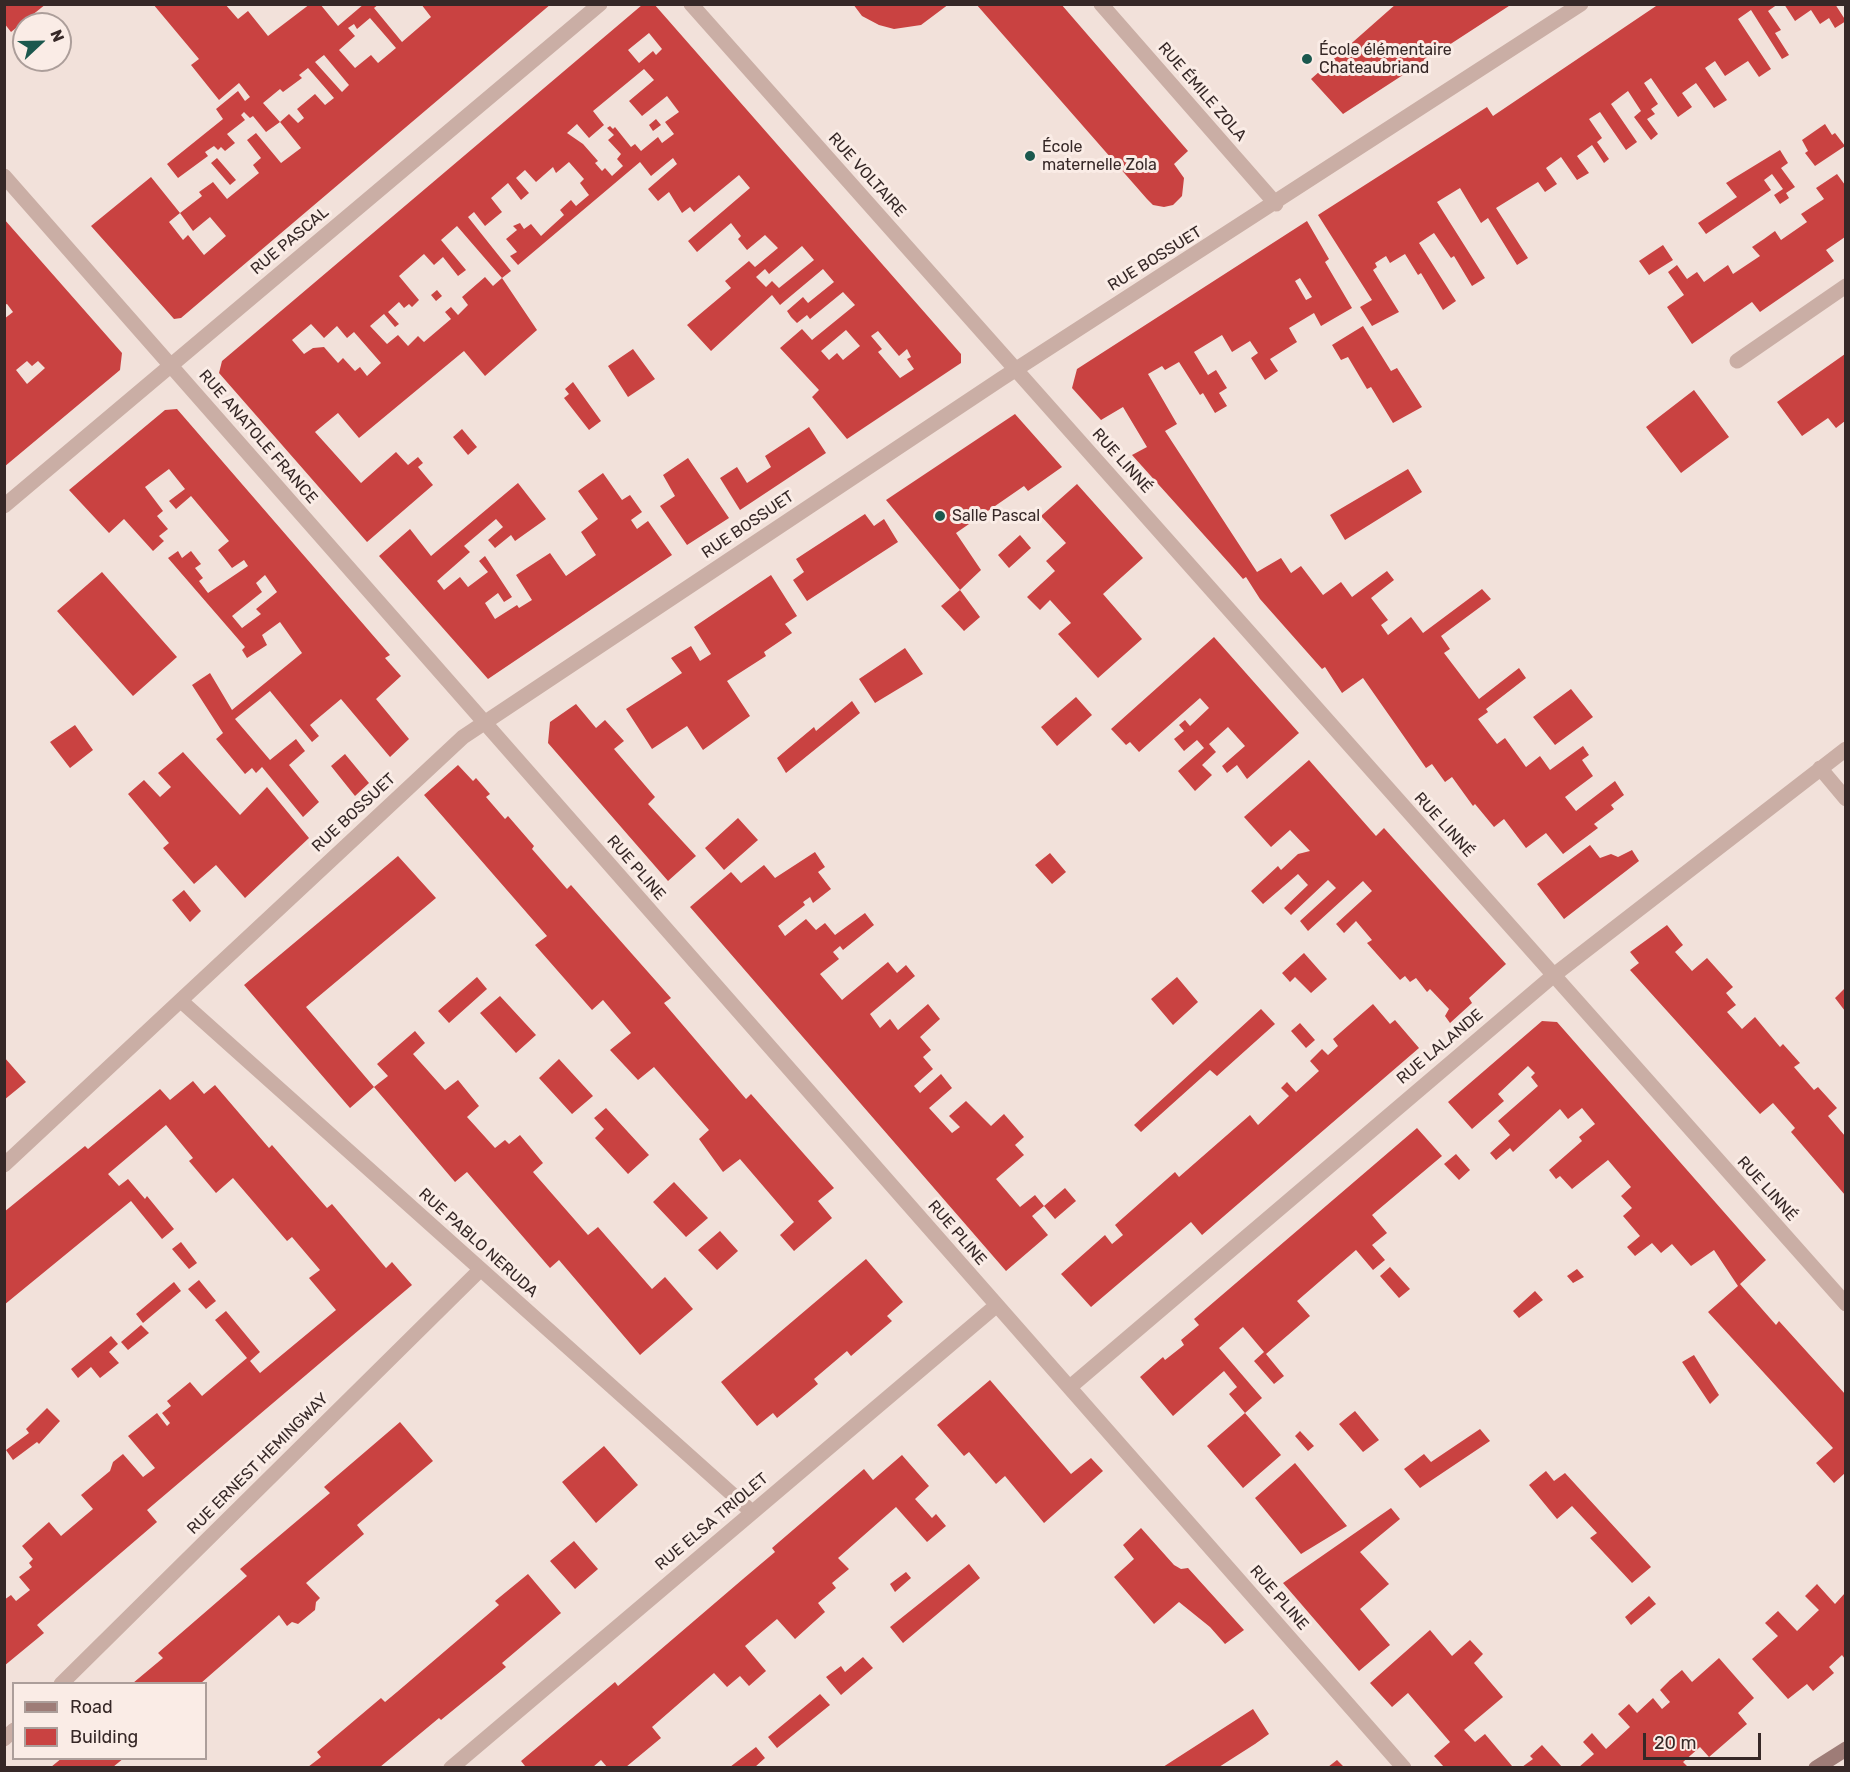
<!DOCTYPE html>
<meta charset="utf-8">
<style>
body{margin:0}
#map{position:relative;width:1850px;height:1772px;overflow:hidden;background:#f2e1da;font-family:Rubik,sans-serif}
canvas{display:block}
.frame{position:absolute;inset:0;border:6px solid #362827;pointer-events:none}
.legend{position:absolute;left:12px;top:1682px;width:195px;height:78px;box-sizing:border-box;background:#faece6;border:2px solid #ac9e9a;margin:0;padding:8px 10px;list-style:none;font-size:18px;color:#362827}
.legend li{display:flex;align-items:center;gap:12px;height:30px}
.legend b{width:30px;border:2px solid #ac9e9a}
.north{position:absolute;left:12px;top:12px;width:60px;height:60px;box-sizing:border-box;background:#faece6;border:2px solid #ac9e9a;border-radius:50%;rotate:68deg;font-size:16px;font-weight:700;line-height:24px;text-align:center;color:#362827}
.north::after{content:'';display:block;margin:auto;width:21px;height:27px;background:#1b584e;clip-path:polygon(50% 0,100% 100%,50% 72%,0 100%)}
.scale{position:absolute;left:1643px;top:1733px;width:118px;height:27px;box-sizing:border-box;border:3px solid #362827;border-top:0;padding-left:8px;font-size:18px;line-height:21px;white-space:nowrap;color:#362827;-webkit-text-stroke:4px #faece6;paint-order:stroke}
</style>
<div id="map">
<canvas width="1850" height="1772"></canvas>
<div class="frame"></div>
<ul class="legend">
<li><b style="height:8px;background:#9e7c77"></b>Road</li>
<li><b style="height:16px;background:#c94241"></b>Building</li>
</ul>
<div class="north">N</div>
<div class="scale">20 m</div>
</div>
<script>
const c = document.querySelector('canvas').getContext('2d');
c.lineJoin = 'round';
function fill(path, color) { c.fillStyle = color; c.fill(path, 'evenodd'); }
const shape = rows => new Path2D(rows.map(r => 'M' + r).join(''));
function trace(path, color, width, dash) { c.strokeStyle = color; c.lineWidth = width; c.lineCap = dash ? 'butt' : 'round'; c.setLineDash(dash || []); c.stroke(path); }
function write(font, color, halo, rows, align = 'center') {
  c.font = font + ' Rubik,sans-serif'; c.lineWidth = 6; c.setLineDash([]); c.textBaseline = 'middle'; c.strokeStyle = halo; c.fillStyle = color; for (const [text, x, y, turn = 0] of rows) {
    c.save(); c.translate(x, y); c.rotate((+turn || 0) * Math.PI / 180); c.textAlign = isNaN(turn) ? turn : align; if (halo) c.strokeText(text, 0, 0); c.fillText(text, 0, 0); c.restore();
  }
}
fill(shape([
 [4,4,46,4,11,32,4,23],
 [153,4,225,4,238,19,248,11,268,36,310,4,320,4,338,26,364,4,379,4,374,8,402,42,431,17,421,4,551,4,181,318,174,319,91,226,151,177,180,213,202,196,199,192,213,182,227,199,259,173,253,165,261,158,247,140,256,133,281,163,301,148,280,122,289,114,298,123,304,118,297,109,315,94,325,105,334,98,308,68,299,75,302,78,283,92,280,89,263,103,280,122,266,132,253,116,250,118,244,112,241,115,245,120,227,134,235,143,225,151,221,147,218,150,214,146,205,152,208,156,178,178,167,164,223,119,216,109,238,91,245,101,250,97,239,83,219,100,191,65,199,59],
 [370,18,396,48,378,63,371,55,355,68,339,50,355,36,348,28,354,24,357,29],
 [324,55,349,85,342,92,315,62],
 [180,213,193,231,210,217,226,236,204,255,188,235,183,240,169,222],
 [654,4,961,354,961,363,847,439,812,397,819,390,780,348,802,329,812,340,855,305,843,292,810,319,807,315,797,323,791,317,787,311,803,297,808,303,834,282,823,269,780,305,772,295,711,351,687,325,731,288,725,281,749,261,755,267,778,248,765,235,747,250,738,239,741,236,731,223,697,252,688,241,750,188,739,175,694,212,690,207,682,213,669,192,658,201,648,189,677,164,673,158,651,176,640,162,518,265,510,256,517,252,506,239,517,230,513,226,520,223,524,229,531,224,541,236,564,215,560,210,571,200,576,206,589,195,580,183,584,179,569,162,556,173,553,167,536,182,525,170,516,178,529,193,521,200,508,183,491,198,502,212,485,226,474,212,468,217,511,271,502,278,457,226,441,240,466,270,458,276,443,257,434,265,424,254,399,276,419,300,412,307,409,304,404,308,399,302,388,312,399,324,395,327,384,314,370,326,387,344,398,335,408,346,418,336,424,342,451,319,445,312,451,307,458,315,468,305,462,297,485,277,493,286,502,278,537,330,485,376,464,351,359,438,338,413,315,432,361,483,396,452,408,465,418,457,423,463,418,467,433,485,367,542,219,373,222,361,642,5],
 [649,33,662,49,656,55,653,51,639,63,628,50],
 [644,69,654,80,629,101,642,116,667,96,679,112,665,122,674,134,662,143,658,137,641,151,635,144,631,147,615,127,613,129,610,126,607,128,614,135,608,140,621,154,617,159,623,166,612,176,605,168,602,171,595,163,598,161,583,144,567,133,577,124,589,138,604,125,593,111],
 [802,246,814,260,779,288,772,281,766,287,756,277,765,269,769,274],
 [311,324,324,338,337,326,347,338,354,332,381,363,367,376,360,367,355,371,343,358,338,363,324,347,313,348,304,354,292,340],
 [846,330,860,346,843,360,837,353,829,360,821,351],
 [878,331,899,356,907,349,911,357,907,359,914,369,900,378,878,352,882,349,871,336],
 [853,4,949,4,921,25,894,29,879,25,862,16],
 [976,4,1061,4,1188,151,1174,164,1184,178,1182,196,1173,205,1164,207,1153,205,1147,199],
 [1396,4,1512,4,1343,114,1311,79],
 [1659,4,1778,4,1768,11,1781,30,1775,33,1789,55,1782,59,1751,10,1738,19,1771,69,1759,77,1748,61,1725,76,1715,61,1705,68,1727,100,1714,108,1696,83,1682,93,1692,107,1678,117,1651,78,1644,83,1658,104,1651,109,1655,114,1647,119,1658,134,1651,140,1634,117,1641,111,1628,91,1611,104,1637,142,1626,150,1600,112,1589,119,1602,138,1597,142,1609,159,1604,163,1592,145,1577,156,1589,173,1577,180,1561,157,1546,168,1557,184,1545,192,1538,182,1496,208,1528,258,1517,265,1488,218,1481,223,1460,188,1437,202,1485,278,1472,286,1454,256,1451,258,1434,233,1419,243,1456,301,1443,310,1421,273,1418,275,1405,254,1390,263,1386,256,1375,263,1377,267,1373,270,1399,312,1372,326,1360,307,1372,300,1318,215,1487,107,1493,116],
 [1784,4,1835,4,1846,21,1835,28,1829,18,1820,24,1811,10,1795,21],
 [656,119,661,125,653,131,649,125],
 [1825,124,1832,135,1835,133,1845,146,1815,166,1805,153,1808,151,1802,140],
 [1780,150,1788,163,1781,168,1795,187,1786,193,1789,198,1780,204,1774,195,1783,189,1772,174,1764,180,1771,190,1706,234,1698,223,1737,197,1726,183],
 [217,158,236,180,230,185,211,163],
 [1837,174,1845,185,1845,237,1826,250,1834,261,1760,312,1752,302,1692,344,1667,307,1684,295,1668,272,1677,265,1687,279,1697,272,1704,282,1728,265,1733,274,1760,256,1752,247,1764,239,1775,231,1781,240,1807,222,1801,214,1824,199,1816,188],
 [4,219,122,353,120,370,4,467,4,319,13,312,7,304,4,305],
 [27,361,32,366,38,361,45,368,27,384,16,370],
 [1307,221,1329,259,1325,262,1352,308,1321,326,1314,313,1289,328,1297,342,1270,359,1278,371,1265,380,1251,358,1258,353,1250,341,1232,352,1222,335,1194,352,1208,375,1216,370,1227,388,1219,393,1227,406,1215,413,1203,393,1200,395,1179,362,1165,370,1162,366,1148,374,1177,424,1165,431,1257,572,1281,558,1291,573,1301,566,1323,595,1341,582,1352,597,1387,571,1394,580,1371,598,1388,620,1381,625,1388,635,1411,617,1423,633,1482,589,1491,599,1441,636,1450,649,1444,653,1479,699,1519,668,1526,678,1486,709,1488,712,1478,719,1497,744,1505,738,1526,767,1540,756,1550,770,1583,746,1589,755,1582,760,1593,776,1565,797,1576,811,1615,781,1624,795,1611,805,1614,809,1594,824,1598,828,1563,854,1546,833,1526,848,1504,819,1494,827,1475,804,1473,806,1452,777,1445,782,1432,764,1426,768,1363,678,1342,693,1325,667,1322,669,1260,599,1246,577,1243,579,1230,564,1132,455,1147,447,1123,407,1101,420,1072,388,1077,369],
 [1300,278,1312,297,1306,300,1295,281],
 [1663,245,1673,260,1649,275,1639,261],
 [437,290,442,296,436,301,431,295],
 [1363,326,1391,371,1397,368,1422,407,1393,423,1371,387,1367,389,1348,357,1341,360,1332,345],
 [633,349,655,379,628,397,608,366],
 [1845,354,1845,421,1836,428,1828,418,1802,436,1777,402],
 [573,382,601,421,589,430,564,398,569,394,565,389],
 [1694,390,1729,437,1681,473,1646,427],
 [177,409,390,655,385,658,401,676,376,699,409,739,390,757,341,699,310,725,319,736,312,742,270,691,235,719,270,760,296,739,305,751,289,765,319,802,303,817,262,767,256,773,252,768,245,774,216,739,223,733,192,685,210,673,232,710,302,653,280,622,262,635,267,645,247,658,242,650,245,647,168,558,178,551,182,558,191,551,201,564,195,568,203,578,199,581,208,593,248,566,244,560,232,568,218,550,229,541,191,496,176,509,169,501,185,489,169,469,145,487,163,511,157,516,168,529,159,536,164,541,153,551,124,519,109,533,69,490,165,410],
 [265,575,277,592,256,609,261,614,242,628,232,616,262,592,256,583],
 [1015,414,1062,467,1028,491,1024,486,956,533,981,570,960,590,980,617,964,631,941,606,960,590,886,500],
 [809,427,826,453,740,510,720,478,737,467,747,483,771,467,765,456],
 [462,429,477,447,468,455,453,437],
 [688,458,729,518,687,545,660,506,675,496,663,475],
 [1408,469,1422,492,1345,540,1330,515],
 [603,473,622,500,630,495,642,512,631,520,637,529,648,521,672,555,488,679,379,556,410,529,431,556,518,483,546,519,515,541,511,535,495,548,488,540,503,527,496,519,464,546,470,552,437,581,444,590,460,577,468,587,488,572,479,561,485,556,512,597,504,602,498,593,485,603,495,619,517,605,519,608,532,600,516,575,550,553,566,576,596,555,581,532,598,519,578,491],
 [1077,484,1143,558,1103,594,1142,639,1098,678,1058,634,1071,623,1050,600,1040,610,1027,597,1055,571,1046,561,1066,543,1041,516],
 [865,514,874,526,884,519,898,542,807,601,793,580,804,572,796,559],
 [1020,535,1031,548,1009,568,998,555],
 [102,572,177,657,133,696,57,611],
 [771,575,797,616,785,624,792,633,764,652,766,656,727,681,750,716,703,750,687,726,652,749,626,709,682,673,671,658,691,646,700,661,711,654,694,627],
 [1214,637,1299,733,1247,779,1237,765,1227,773,1222,766,1245,746,1228,727,1209,744,1216,752,1202,765,1212,775,1195,791,1178,771,1204,748,1197,740,1184,751,1174,739,1184,731,1179,725,1185,720,1190,726,1209,708,1200,698,1139,752,1130,742,1126,745,1111,729],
 [905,648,923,674,875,703,859,679],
 [1571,689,1593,717,1555,745,1533,717],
 [1076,697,1092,715,1057,746,1041,727],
 [852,701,860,713,786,773,777,758,814,727,816,731],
 [576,704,596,728,605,720,624,741,614,749,655,797,648,804,696,856,668,881,548,743,550,722],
 [75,725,93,750,70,768,50,742],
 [183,752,240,815,267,787,309,838,245,898,216,865,194,884,163,848,169,843,128,794,144,780,160,797,171,787,158,773],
 [345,754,369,783,355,796,331,766],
 [1309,760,1376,836,1384,828,1506,964,1469,998,1472,1003,1450,1023,1445,1016,1449,1009,1430,989,1427,992,1416,978,1410,982,1405,976,1400,980,1367,943,1372,940,1356,921,1344,933,1336,924,1372,891,1363,881,1308,931,1300,921,1336,888,1328,880,1291,915,1284,908,1308,885,1298,874,1263,904,1251,891,1278,866,1281,870,1298,854,1310,851,1290,830,1271,847,1244,817],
 [458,765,473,781,476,778,490,794,486,797,505,819,508,816,534,846,532,849,567,889,571,885,671,998,664,1003,746,1099,751,1094,834,1188,818,1201,832,1218,794,1251,780,1235,794,1222,740,1159,723,1172,699,1139,709,1130,654,1067,638,1080,610,1050,631,1033,603,1000,592,1010,535,945,547,936,424,795],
 [738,818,758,840,724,870,705,848],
 [1590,845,1600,858,1611,854,1618,857,1632,850,1639,861,1564,919,1537,884],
 [815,852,825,867,818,872,831,889,813,903,810,897,803,902,805,905,778,926,785,936,806,919,816,930,825,923,835,935,865,913,874,925,843,950,840,946,833,952,839,959,820,974,842,1000,888,962,897,973,906,965,915,976,870,1014,880,1028,890,1019,898,1030,928,1004,940,1019,920,1037,931,1050,923,1057,933,1069,914,1086,920,1093,941,1074,952,1088,929,1108,952,1133,960,1127,949,1116,966,1101,991,1126,1004,1114,1024,1137,1015,1145,1024,1155,996,1179,1020,1207,1035,1195,1044,1206,1032,1216,1048,1235,1006,1271,690,907,731,872,741,883,764,865,775,878],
 [1050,853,1066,872,1052,884,1035,865],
 [398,856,436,898,306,1007,374,1087,350,1108,244,985],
 [184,890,201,911,190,922,172,900],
 [1667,925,1683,945,1675,952,1692,971,1707,958,1733,987,1726,993,1736,1005,1727,1012,1742,1029,1755,1017,1780,1047,1783,1044,1800,1063,1794,1067,1814,1090,1818,1087,1837,1108,1828,1116,1845,1136,1845,1195,1791,1132,1795,1128,1773,1103,1760,1114,1630,970,1639,963,1630,952],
 [1304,953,1327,979,1311,993,1295,977,1290,982,1282,973],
 [477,977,487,989,449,1023,438,1011],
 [1177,977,1198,1002,1173,1025,1151,999],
 [1845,988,1845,1011,1835,998],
 [500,996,536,1035,516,1053,480,1013],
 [1373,1004,1390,1024,1395,1020,1419,1048,1202,1235,1191,1222,1091,1307,1061,1274,1105,1235,1112,1244,1123,1235,1115,1225,1175,1172,1179,1177,1250,1115,1258,1125,1289,1096,1281,1088,1287,1082,1296,1092,1319,1071,1310,1061,1322,1049,1328,1055,1338,1046,1333,1039],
 [1261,1009,1275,1024,1217,1076,1210,1070,1141,1132,1134,1125],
 [1542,1021,1557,1022,1766,1260,1740,1284,1776,1325,1779,1321,1845,1394,1845,1473,1834,1483,1816,1463,1833,1448,1708,1312,1738,1286,1714,1250,1691,1266,1672,1244,1661,1253,1652,1243,1635,1256,1627,1247,1640,1236,1623,1216,1632,1208,1621,1196,1631,1187,1608,1160,1572,1189,1560,1176,1556,1179,1549,1170,1582,1141,1579,1137,1595,1124,1582,1108,1568,1119,1560,1109,1513,1152,1510,1148,1496,1160,1490,1153,1510,1135,1498,1121,1538,1086,1531,1077,1535,1073,1528,1066,1498,1094,1504,1101,1472,1129,1448,1102],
 [1300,1023,1315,1040,1306,1048,1291,1031],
 [415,1031,425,1043,413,1054,445,1090,458,1080,479,1106,467,1117,495,1148,505,1140,509,1144,520,1135,543,1163,533,1172,588,1235,598,1227,652,1289,665,1277,693,1309,640,1355,559,1260,550,1268,467,1172,455,1182,374,1087,388,1076,377,1064],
 [4,1057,26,1082,4,1100],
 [559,1059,593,1096,572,1114,539,1078],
 [193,1081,204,1094,215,1085,269,1148,272,1145,327,1208,332,1204,386,1268,392,1262,412,1285,147,1510,157,1522,37,1625,44,1633,4,1666,4,1600,11,1595,16,1601,30,1590,19,1577,32,1567,29,1563,33,1559,22,1546,49,1522,61,1536,93,1509,81,1495,110,1471,113,1462,123,1454,143,1477,155,1468,128,1436,157,1413,167,1426,170,1423,162,1413,171,1406,167,1401,190,1382,202,1396,247,1358,215,1320,226,1311,260,1352,250,1361,260,1373,336,1310,309,1278,320,1270,292,1237,287,1241,233,1178,216,1193,189,1161,193,1158,166,1125,108,1174,119,1186,128,1179,145,1199,147,1196,174,1229,162,1239,131,1201,4,1305,4,1212,85,1146,88,1149,160,1089,170,1100],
 [606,1108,649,1155,628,1174,595,1138,604,1129,594,1118],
 [1417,1128,1442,1156,1372,1215,1387,1233,1372,1245,1385,1260,1373,1270,1356,1250,1297,1301,1310,1316,1266,1354,1284,1376,1274,1384,1254,1361,1264,1352,1243,1327,1219,1348,1262,1398,1245,1413,1229,1394,1237,1387,1224,1371,1173,1416,1140,1377,1163,1357,1165,1360,1184,1345,1181,1340,1199,1325,1194,1319],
 [1456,1154,1470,1170,1459,1180,1444,1164],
 [674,1182,708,1218,686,1237,653,1202],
 [1065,1188,1076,1201,1055,1219,1044,1206],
 [720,1231,738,1251,717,1270,698,1250],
 [181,1242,197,1263,189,1269,172,1249],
 [866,1259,903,1302,887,1316,892,1321,851,1356,847,1351,814,1379,818,1384,777,1418,773,1413,757,1426,721,1382],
 [1390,1267,1410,1289,1399,1298,1380,1276],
 [1577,1269,1584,1277,1573,1283,1567,1276],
 [199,1280,216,1301,206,1309,188,1289],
 [174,1282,181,1291,143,1323,136,1314],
 [1535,1291,1543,1300,1519,1318,1513,1311],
 [141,1325,149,1333,128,1350,121,1342],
 [111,1336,118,1344,109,1352,119,1363,100,1378,91,1367,78,1378,71,1369],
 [1694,1355,1719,1395,1710,1404,1682,1362],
 [990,1380,1071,1474,1091,1458,1103,1471,1044,1523,1005,1476,996,1484,969,1452,964,1456,937,1425],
 [47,1408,60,1421,39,1444,37,1442,13,1460,6,1450,29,1433,26,1429],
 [1355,1411,1379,1440,1363,1452,1339,1424],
 [1245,1413,1281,1455,1243,1488,1207,1446],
 [400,1422,433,1461,357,1525,364,1534,306,1583,320,1598,316,1602,315,1610,298,1624,292,1622,287,1626,279,1615,201,1683,133,1683,163,1658,158,1653,247,1576,240,1569,330,1493,324,1487],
 [1480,1429,1490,1441,1420,1488,1404,1469,1424,1454,1431,1462],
 [1300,1431,1314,1446,1308,1451,1295,1436],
 [604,1446,638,1485,596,1523,562,1482],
 [902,1455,929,1486,915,1499,932,1518,936,1514,946,1526,927,1542,896,1507,838,1558,849,1569,832,1583,836,1588,818,1603,825,1612,795,1639,777,1619,745,1646,766,1671,749,1686,740,1676,727,1687,714,1673,652,1727,661,1738,626,1767,607,1767,601,1760,593,1767,523,1767,525,1766,521,1761,615,1682,618,1686,743,1579,775,1552,772,1548,864,1469,873,1480],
 [1295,1463,1347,1526,1301,1554,1255,1498],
 [1546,1471,1554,1481,1565,1473,1651,1567,1632,1583,1590,1538,1597,1533,1572,1506,1557,1519,1529,1485],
 [1391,1508,1400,1519,1360,1552,1389,1584,1360,1609,1390,1645,1359,1671,1283,1583],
 [1141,1528,1174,1565,1181,1569,1188,1568,1244,1630,1225,1644,1210,1627,1179,1602,1154,1624,1114,1577,1134,1559,1123,1545],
 [574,1541,598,1569,575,1589,550,1561],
 [969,1564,980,1578,903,1643,890,1627],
 [906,1572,911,1578,895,1592,890,1584],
 [528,1574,561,1613,502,1663,506,1667,441,1720,439,1718,380,1767,308,1767,321,1757,317,1752,381,1698,385,1702,397,1692,499,1605,495,1601],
 [1817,1584,1835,1604,1845,1593,1845,1659,1842,1655,1829,1667,1834,1673,1813,1691,1807,1684,1788,1699,1752,1659,1778,1636,1765,1623,1778,1611,1797,1631,1819,1610,1805,1596],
 [1649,1596,1656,1604,1631,1625,1625,1617],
 [1430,1630,1452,1656,1470,1640,1483,1654,1474,1663,1503,1697,1464,1730,1475,1742,1485,1734,1512,1766,1510,1767,1444,1767,1434,1756,1450,1742,1408,1693,1392,1707,1370,1683],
 [863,1657,873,1668,841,1695,826,1677,841,1666,845,1672],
 [1719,1658,1754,1698,1738,1713,1747,1724,1709,1757,1700,1747,1683,1762,1688,1767,1579,1767,1594,1754,1583,1742,1592,1733,1606,1749,1630,1727,1618,1714,1629,1704,1637,1713,1653,1698,1662,1709,1670,1702,1660,1690,1670,1680,1682,1670,1692,1682],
 [820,1694,830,1705,777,1748,768,1737],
 [1253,1709,1269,1734,1255,1744,1219,1767,1163,1767],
 [1542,1745,1562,1767,1522,1767,1533,1759,1530,1756],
 [756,1747,765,1758,755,1767,730,1767],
 [62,1758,124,1758,113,1767,51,1767],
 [1337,1760,1344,1767,1328,1767]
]), '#c94241');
trace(shape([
 [691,4,1846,1304],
 [1101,4,1276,204],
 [4,176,1404,1768],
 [1737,361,1846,286],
 [4,506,600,4],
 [1820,768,1846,799],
 [181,1001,752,1512],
 [4,1165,463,737,1001,379,1581,4],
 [1070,1387,1554,975,1846,749],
 [61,1684,480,1270],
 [4,1739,14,1730],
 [451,1768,997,1305]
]), '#caaea5', 15);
trace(shape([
 [1816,1768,1846,1749]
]), '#9e7c77', 15);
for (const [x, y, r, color] of [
 [1307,59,6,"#1b584e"],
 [1030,156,6,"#1b584e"],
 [940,516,6,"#1b584e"]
]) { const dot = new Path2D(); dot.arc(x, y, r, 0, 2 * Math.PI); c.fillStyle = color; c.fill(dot); trace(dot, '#faece6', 2); }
write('16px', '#362827', '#faece6', [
 ["École élémentaire",1319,50],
 ["Chateaubriand",1319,68],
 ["École",1042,147],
 ["maternelle Zola",1042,165],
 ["Salle Pascal",952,516]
], 'left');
write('16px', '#362827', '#faece6', [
 ["RUE ÉMILE ZOLA",1202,92,49],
 ["RUE VOLTAIRE",867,175,48],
 ["RUE PASCAL",290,241,-40],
 ["RUE BOSSUET",1155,259,-32],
 ["RUE ANATOLE FRANCE",258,437,49],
 ["RUE LINNÉ",1122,461,48],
 ["RUE BOSSUET",748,525,-34],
 ["RUE BOSSUET",354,813,-43],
 ["RUE LINNÉ",1444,825,48],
 ["RUE PLINE",636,868,49],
 ["RUE LALANDE",1440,1047,-40],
 ["RUE LINNÉ",1767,1189,48],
 ["RUE PLINE",957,1233,49],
 ["RUE PABLO NERUDA",478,1243,42],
 ["RUE ERNEST HEMINGWAY",258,1464,-45],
 ["RUE ELSA TRIOLET",712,1522,-40],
 ["RUE PLINE",1279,1598,49]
]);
</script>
